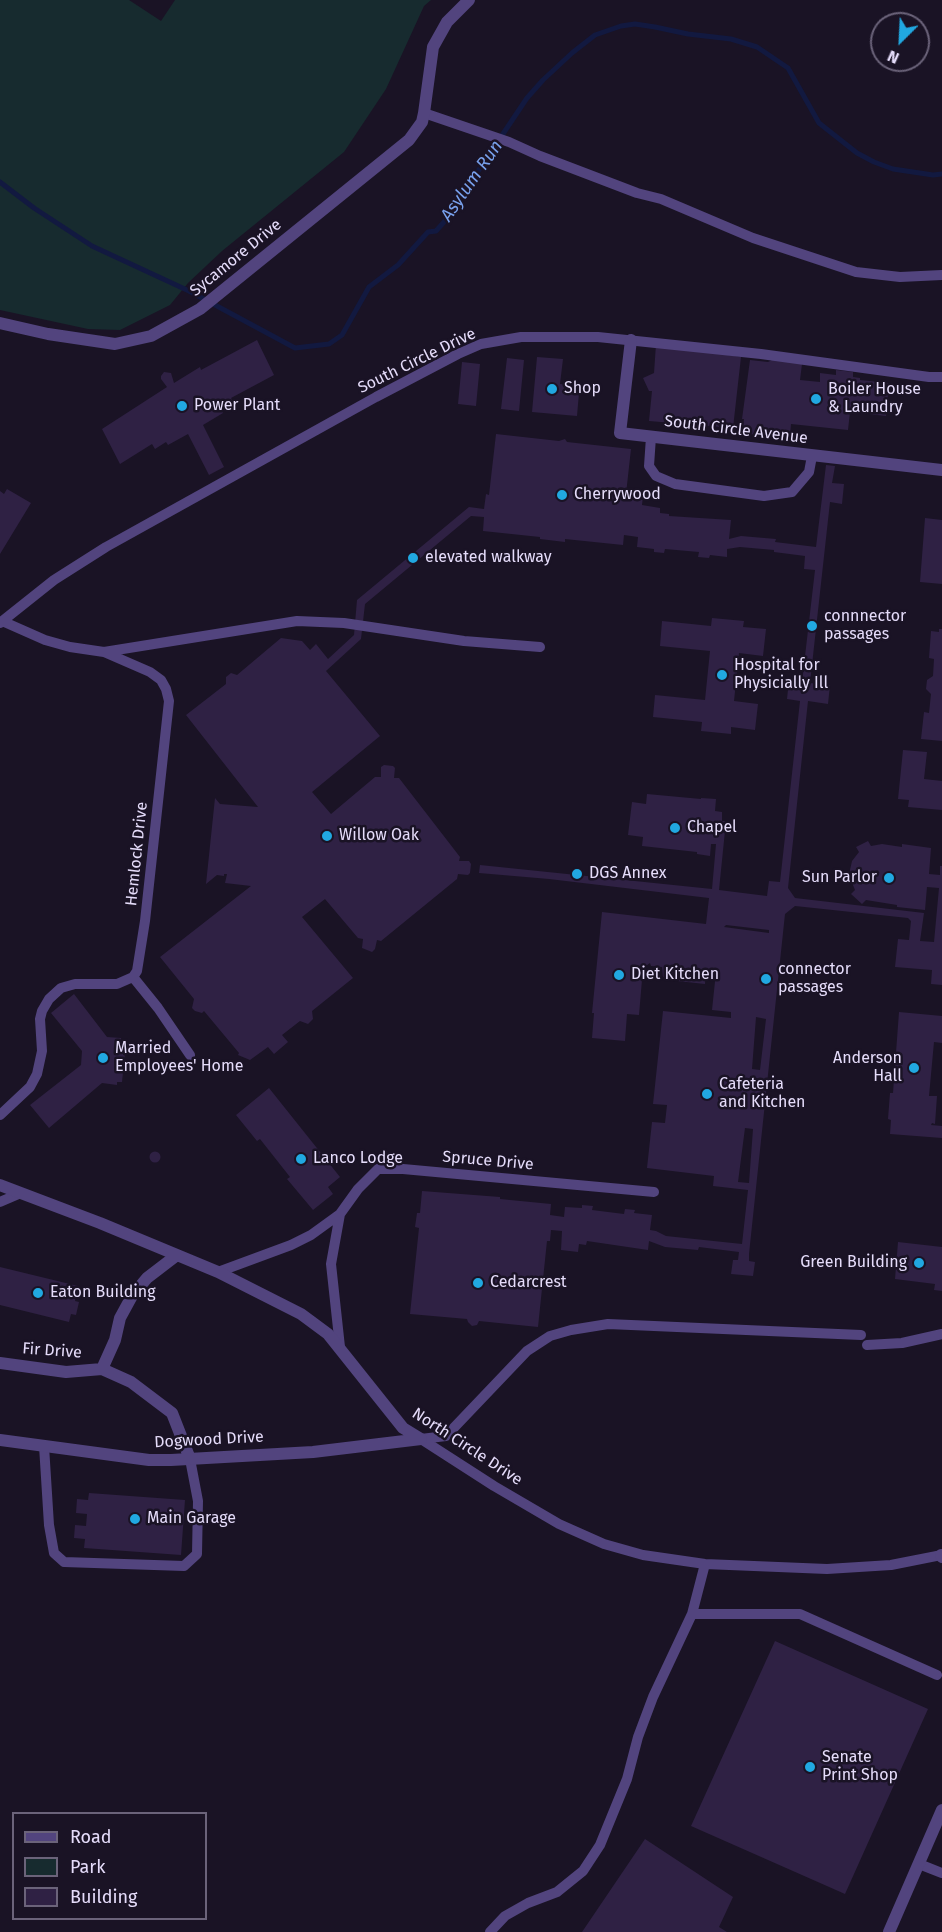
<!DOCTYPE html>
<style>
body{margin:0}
#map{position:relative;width:942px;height:1932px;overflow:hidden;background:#1a1325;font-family:"Fira Sans",sans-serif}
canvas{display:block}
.legend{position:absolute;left:12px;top:1812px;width:195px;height:108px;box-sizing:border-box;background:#1a1325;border:2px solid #6b637a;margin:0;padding:8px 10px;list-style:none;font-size:18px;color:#e5dcfa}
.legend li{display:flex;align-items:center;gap:12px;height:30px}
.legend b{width:30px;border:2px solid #6b637a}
.north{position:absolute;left:870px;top:12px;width:60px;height:60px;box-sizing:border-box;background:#1a1325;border:2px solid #6b637a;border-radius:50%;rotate:204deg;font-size:16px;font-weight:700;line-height:24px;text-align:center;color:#e5dcfa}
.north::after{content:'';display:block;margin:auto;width:21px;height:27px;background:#21a8e1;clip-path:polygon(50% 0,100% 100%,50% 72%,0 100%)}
</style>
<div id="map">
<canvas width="942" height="1932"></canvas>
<ul class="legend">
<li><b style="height:8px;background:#52447e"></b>Road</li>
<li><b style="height:16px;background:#172b2f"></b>Park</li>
<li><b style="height:16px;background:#2f2144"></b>Building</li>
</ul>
<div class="north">N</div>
</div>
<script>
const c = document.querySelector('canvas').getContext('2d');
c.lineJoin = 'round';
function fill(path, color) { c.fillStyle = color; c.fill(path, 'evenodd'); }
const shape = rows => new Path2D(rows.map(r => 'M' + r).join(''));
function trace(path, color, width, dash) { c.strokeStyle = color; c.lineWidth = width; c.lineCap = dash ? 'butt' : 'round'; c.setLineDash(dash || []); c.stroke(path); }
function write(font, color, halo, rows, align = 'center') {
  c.font = font + ' "Fira Sans",sans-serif'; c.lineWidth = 5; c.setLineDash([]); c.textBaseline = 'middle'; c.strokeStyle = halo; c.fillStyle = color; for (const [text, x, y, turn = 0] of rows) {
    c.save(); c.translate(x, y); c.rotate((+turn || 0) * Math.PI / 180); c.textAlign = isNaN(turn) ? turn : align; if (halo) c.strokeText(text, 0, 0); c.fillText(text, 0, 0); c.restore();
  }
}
fill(shape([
 [0,0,129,0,161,21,175,0,431,0,424,6,386,89,344,152,222,251,188,283,170,305,120,330,88,329,0,310]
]), '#172b2f');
trace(shape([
 [0,182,34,208,92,246,189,291,295,348,329,344,342,335,369,287,398,265,428,232,436,231,444,222,527,98,543,80,572,53,595,35,621,26,635,24,655,27,688,34,731,39,757,47,788,68,819,123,857,153,874,162,893,169,933,175,942,174]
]), '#121940', 5);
fill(shape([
 [257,340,274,375,231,398,234,403,221,409,223,413,203,425,224,467,209,475,188,434,168,445,166,442,155,449,152,444,120,464,102,429,167,387,161,379,161,376,164,372,171,373,174,383,200,367,201,370],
 [656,344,741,357,733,428,649,421,652,391,649,391,643,378,654,373],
 [537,357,563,359,560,384,571,385,570,392,579,393,577,416,532,412],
 [507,358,524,360,519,411,501,409],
 [776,358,802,364,800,380,820,382,820,373,836,375,836,370,853,372,853,377,860,378,860,380,889,383,886,416,850,412,848,430,791,424,790,436,781,435,781,438,750,434,751,432,742,431,744,419,742,419,750,360,768,362],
 [462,362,480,364,476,406,458,404],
 [496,434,559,441,565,439,567,442,631,449,626,494,643,496,642,505,660,508,660,513,669,514,669,516,731,520,729,539,741,536,776,539,775,542,816,547,826,465,835,466,832,483,844,484,842,504,830,502,810,683,830,685,828,704,808,701,788,888,795,898,924,913,920,941,934,942,939,888,927,887,925,910,897,907,897,905,866,900,862,904,851,894,855,890,851,880,850,870,852,861,859,852,856,847,868,841,871,846,882,844,902,847,902,844,931,848,929,874,940,875,940,866,942,866,942,985,931,984,932,970,895,967,898,939,909,940,911,921,908,918,795,906,785,914,749,1254,749,1261,755,1262,753,1276,731,1274,733,1260,738,1260,739,1252,699,1247,698,1250,665,1247,649,1241,648,1250,587,1241,586,1245,579,1244,578,1252,561,1250,562,1231,551,1230,550,1241,547,1241,538,1327,479,1321,477,1325,472,1326,468,1322,467,1319,410,1314,419,1228,415,1227,417,1213,420,1213,422,1191,500,1197,500,1199,551,1204,550,1215,564,1217,565,1207,582,1208,582,1205,593,1206,592,1210,624,1214,625,1209,635,1210,634,1213,652,1215,650,1230,656,1231,666,1236,742,1244,748,1190,713,1186,714,1176,647,1168,652,1122,665,1123,667,1105,653,1104,663,1011,731,1018,731,1012,712,1010,716,972,706,971,705,984,668,980,668,978,663,977,662,967,651,966,650,963,643,968,639,1015,627,1014,625,1041,592,1038,594,1013,592,1013,602,912,706,924,709,898,549,879,479,873,480,865,712,889,716,844,711,844,710,856,697,854,697,852,642,846,643,837,628,835,632,802,646,804,647,794,701,799,701,798,716,799,715,811,722,812,722,821,726,821,719,890,767,896,769,881,780,882,800,701,787,699,789,680,802,682,815,570,804,569,805,556,774,552,774,550,740,547,727,549,727,557,710,555,709,558,698,557,699,552,665,549,664,553,654,552,654,549,637,547,638,537,624,535,623,545,565,539,565,542,540,539,540,537,483,531,484,517,471,516,365,604,361,639,326,671,380,736,312,792,331,814,375,777,381,777,381,767,384,765,393,766,395,768,394,778,399,778,460,857,459,861,469,861,471,864,470,873,468,875,458,874,457,879,381,941,377,940,375,949,372,952,362,948,363,939,358,938,325,899,302,917,353,978,312,1011,313,1019,308,1024,300,1021,282,1035,288,1042,274,1054,268,1047,250,1060,238,1055,239,1053,204,1011,202,1013,195,1011,192,1008,194,999,160,957,251,886,225,883,227,874,224,874,224,876,217,875,206,884,215,798,220,804,258,807,186,715,226,684,226,677,231,673,237,675,281,638,302,641,310,650,316,644,328,659,354,635,357,600,469,507,484,509,486,494,489,495],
 [726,925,769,930,769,933,724,927],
 [756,1017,766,1019,760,1070,752,1069],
 [745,1128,753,1129,749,1183,738,1182],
 [7,489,31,503,0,554,0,491,4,494],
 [925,518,942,520,942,584,920,582],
 [712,618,744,621,743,627,766,629,763,656,739,653,734,701,758,704,755,730,731,727,731,734,701,731,702,722,653,717,655,695,705,700,710,651,660,646,662,621,711,626],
 [939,629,942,629,942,741,921,739,924,712,929,713,931,694,926,689,927,680,933,676,934,659,929,658,931,631,939,632],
 [903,750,927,752,924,779,942,781,942,810,908,807,909,800,898,799],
 [74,994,107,1037,121,1038,121,1043,126,1043,122,1082,117,1082,117,1085,102,1083,49,1128,30,1105,81,1065,82,1051,51,1013],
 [899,1012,942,1016,942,1043,934,1042,929,1096,937,1096,935,1124,932,1123,931,1125,942,1126,942,1138,890,1134,891,1120,888,1119,890,1093,893,1093],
 [269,1088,340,1177,328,1187,333,1194,313,1210,287,1179,290,1177,260,1139,257,1141,236,1115],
 '149.5 1157a5.5 5.5 0 1 1 11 0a5.5 5.5 0 1 1-11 0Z',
 [898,1242,942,1247,942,1291,934,1290,935,1284,895,1279],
 [0,1267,78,1286,75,1301,79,1302,76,1315,71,1314,69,1322,0,1305],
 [89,1493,185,1500,181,1555,84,1548,85,1539,74,1538,75,1525,86,1526,87,1514,76,1513,77,1499,88,1500],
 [775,1641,928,1709,845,1894,691,1826],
 [645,1839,733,1897,719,1927,727,1932,582,1932]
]), '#2f2144');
trace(shape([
 [424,113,509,142,540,156,637,193,661,199,753,238,856,272,900,277,942,275],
 [651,437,649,466,656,476,675,484,764,496,792,492,809,472,812,456],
 [0,623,54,580,106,547,376,397,458,354,481,344,521,337,598,337,761,354,929,377,942,377],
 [104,652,297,621,344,623,464,641,540,647],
 [133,977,158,1008,190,1055],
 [0,1115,30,1087,37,1074,42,1051,40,1019,42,1011,49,999,61,988,75,984,117,984,133,977,137,971,145,921,169,701,166,689,161,680,150,672,104,652,70,647,45,640,2,621],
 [0,1202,21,1193],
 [340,1214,358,1189,378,1169,403,1169,654,1192],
 [218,1272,291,1245,311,1235,340,1214,331,1264,340,1347],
 [867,1345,902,1343,942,1334],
 [421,1439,494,1486,559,1524,604,1544,643,1555,705,1564,827,1569,891,1565,942,1555],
 [421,1439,446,1436,527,1351,550,1336,571,1330,608,1324,861,1335],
 [44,1446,49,1525,54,1553,64,1562,184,1566,197,1554,198,1501,190,1459],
 [692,1614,800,1614,937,1675],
 [919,1864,942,1873],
 [490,1932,505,1916,528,1903,557,1892,583,1871,600,1845,627,1779,638,1737,653,1697,692,1614,705,1564]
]), '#52447e', 10);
trace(shape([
 [0,323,48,334,115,344,151,336,200,309,409,140,422,122,424,113,433,47,447,22,469,0],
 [631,340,620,433,942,470],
 [0,1185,100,1223,218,1272,301,1314,328,1334,403,1428,421,1439],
 [0,1363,66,1372,102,1369,131,1382,172,1413,190,1459],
 [102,1369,115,1340,120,1318,132,1296,147,1278,177,1255],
 [0,1440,149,1460,171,1460,313,1452,421,1439],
 [941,1555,942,1557],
 [889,1932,942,1810]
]), '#52447e', 12);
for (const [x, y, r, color] of [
 [552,389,6,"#21a8e1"],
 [816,399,6,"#21a8e1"],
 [182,406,6,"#21a8e1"],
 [562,495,6,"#21a8e1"],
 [413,558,6,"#21a8e1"],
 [812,626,6,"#21a8e1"],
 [722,675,6,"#21a8e1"],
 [675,828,6,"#21a8e1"],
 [327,836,6,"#21a8e1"],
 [577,874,6,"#21a8e1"],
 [889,878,6,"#21a8e1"],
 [619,975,6,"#21a8e1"],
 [766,979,6,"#21a8e1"],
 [103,1058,6,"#21a8e1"],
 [914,1068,6,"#21a8e1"],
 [707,1094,6,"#21a8e1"],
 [301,1159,6,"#21a8e1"],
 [919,1263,6,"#21a8e1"],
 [478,1283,6,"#21a8e1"],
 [38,1293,6,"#21a8e1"],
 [135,1519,6,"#21a8e1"],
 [810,1767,6,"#21a8e1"]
]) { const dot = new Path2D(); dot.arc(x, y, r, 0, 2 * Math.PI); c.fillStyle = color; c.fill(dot); trace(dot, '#1a1325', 2); }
write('16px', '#e5dcfa', '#1a1325', [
 ["Sycamore Drive",236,258,-39],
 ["South Circle Drive",417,361,-26],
 ["South Circle Avenue",736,430,7],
 ["Hemlock Drive",137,854,-84],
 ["Spruce Drive",488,1161,5],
 ["Fir Drive",52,1351,4],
 ["Dogwood Drive",209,1440,-3],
 ["North Circle Drive",467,1447,33]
]);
write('16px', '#e5dcfa', '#1a1325', [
 ["Shop",564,389],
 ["Boiler House",828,390],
 ["& Laundry",828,408],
 ["Power Plant",194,406],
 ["Cherrywood",574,495],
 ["elevated walkway",425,558],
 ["connnector",824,617],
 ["passages",824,635],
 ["Hospital for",734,666],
 ["Physicially Ill",734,684],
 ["Chapel",687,828],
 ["Willow Oak",339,836],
 ["DGS Annex",589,874],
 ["Sun Parlor",877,878,"right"],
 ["connector",778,970],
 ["passages",778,988],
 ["Diet Kitchen",631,975],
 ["Married",115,1049],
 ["Employees' Home",115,1067],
 ["Anderson",902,1059,"right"],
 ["Hall",902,1077,"right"],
 ["Cafeteria",719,1085],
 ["and Kitchen",719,1103],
 ["Lanco Lodge",313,1159],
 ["Green Building",907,1263,"right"],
 ["Cedarcrest",490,1283],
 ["Eaton Building",50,1293],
 ["Main Garage",147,1519],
 ["Senate",822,1758],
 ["Print Shop",822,1776]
], 'left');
write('italic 18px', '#78a0ec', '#1a1325', [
 ["Asylum Run",472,181,-55]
]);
</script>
